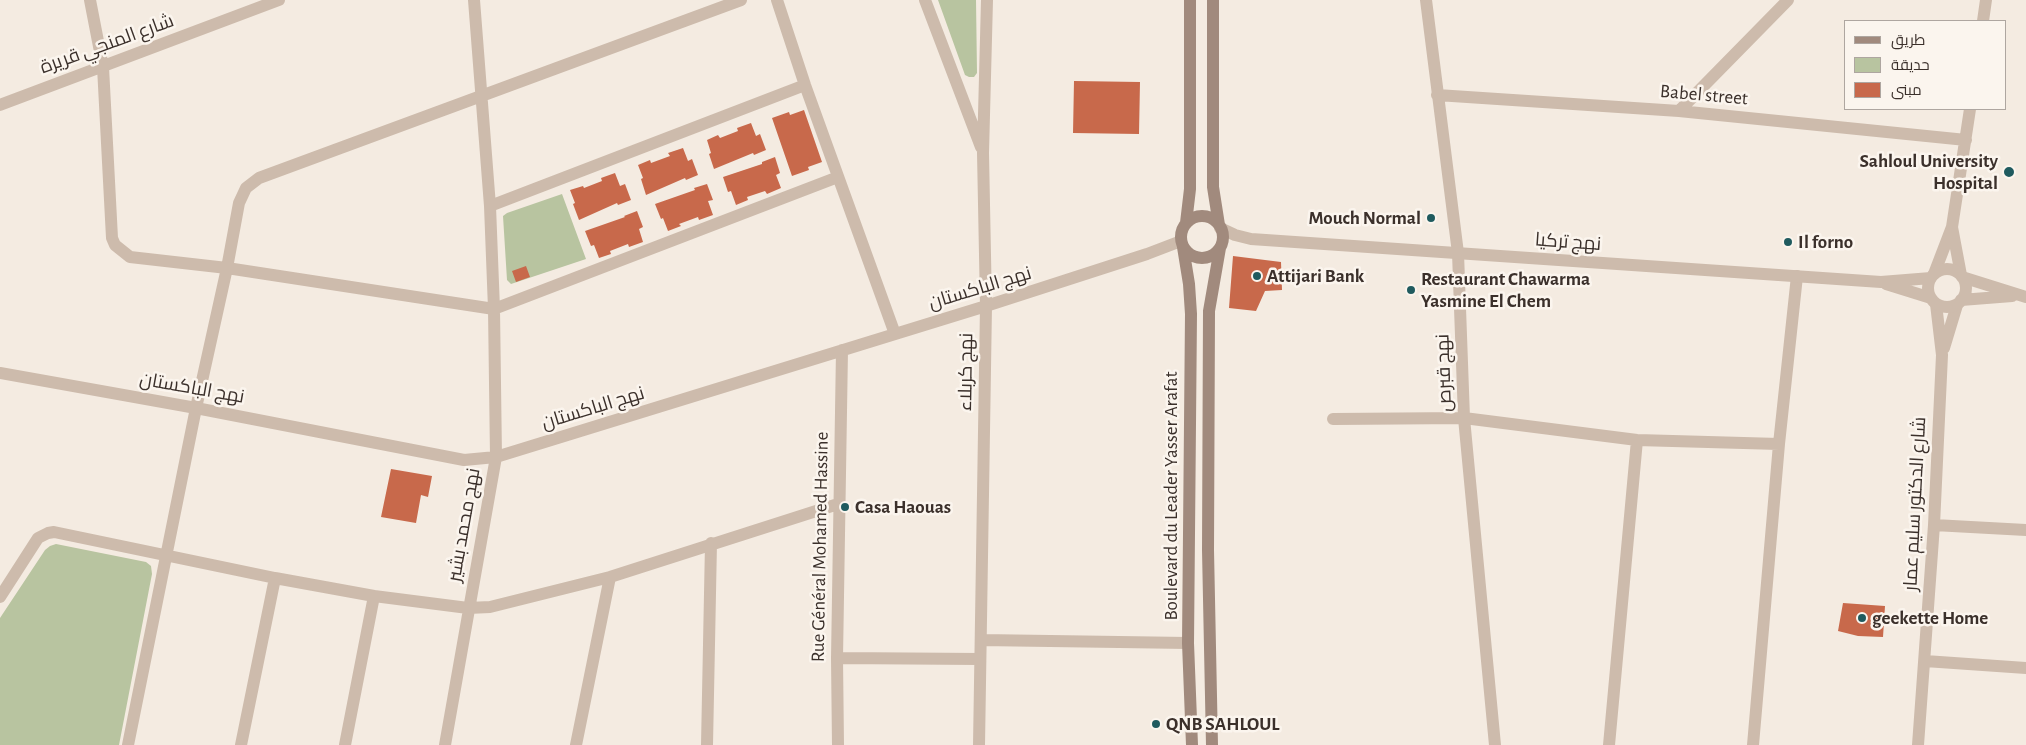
<!DOCTYPE html>
<meta charset="utf-8">
<style>
body{margin:0}
#map{position:relative;width:2026px;height:745px;overflow:hidden;background:#f4ebe1;font-family:"Alegreya Sans",Cairo,sans-serif}
canvas{display:block}
.legend{position:absolute;left:1844px;top:20px;width:162px;height:90px;box-sizing:border-box;background:#fbf5ee;border:1px solid #aea6a0;margin:0;padding:6px 9px;list-style:none;font-size:15px;color:#3b302b}
.legend li{display:flex;align-items:center;gap:10px;height:25px}
.legend b{width:25px;border:1px solid #aea6a0}
</style>
<div id="map">
<canvas width="2026" height="745"></canvas>
<ul class="legend">
<li><b style="height:6px;background:#a18a7d"></b>طريق</li>
<li><b style="height:14px;background:#b8c4a0"></b>حديقة</li>
<li><b style="height:14px;background:#c8694b"></b>مبنى</li>
</ul>
</div>
<script>
const c = document.querySelector('canvas').getContext('2d');
c.lineJoin = 'round';
function fill(path, color) { c.fillStyle = color; c.fill(path, 'evenodd'); }
const shape = rows => new Path2D(rows.map(r => 'M' + r).join(''));
function trace(path, color, width, dash) { c.strokeStyle = color; c.lineWidth = width; c.lineCap = dash ? 'butt' : 'round'; c.setLineDash(dash || []); c.stroke(path); }
function write(font, color, halo, rows, align = 'center') {
  c.font = font + ' "Alegreya Sans",Cairo,sans-serif'; c.lineWidth = 5; c.setLineDash([]); c.textBaseline = 'middle'; c.strokeStyle = halo; c.fillStyle = color; for (const [text, x, y, turn = 0] of rows) {
    c.save(); c.translate(x, y); c.rotate((+turn || 0) * Math.PI / 180); c.textAlign = isNaN(turn) ? turn : align; if (halo) c.strokeText(text, 0, 0); c.fillText(text, 0, 0); c.restore();
  }
}
fill(shape([
 [938,0,976,0,977,73,974,77,969,77,965,75],
 [562,194,586,259,511,284,507,280,503,216,507,213],
 [56,544,146,562,151,566,152,574,119,745,0,745,0,618,45,550,50,546]
]), '#b8c4a0');
fill(shape([
 [1074,81,1140,82,1139,134,1073,133],
 [804,110,822,162,808,167,809,170,792,176,772,118,789,112,790,115],
 [751,123,756,136,760,134,766,150,754,155,753,153,714,169,709,154,711,153,707,140,718,135,720,138,738,131,737,128],
 [683,148,688,161,692,159,698,175,686,180,685,178,646,195,641,179,643,178,638,165,650,160,651,163,670,156,668,153],
 [775,157,780,173,776,175,781,188,767,194,765,191,747,197,748,200,736,205,731,191,728,192,723,177,762,164,762,162],
 [615,173,620,186,625,184,631,200,618,205,617,203,579,220,573,204,575,203,570,190,583,186,584,188,602,181,601,178],
 [707,184,713,200,708,201,713,215,699,220,698,217,679,224,681,226,668,231,663,218,661,219,655,204,695,190,694,188],
 [637,211,643,227,639,229,643,242,629,247,628,244,610,251,611,254,599,258,594,245,591,246,585,231,625,217,624,216],
 [1233,256,1281,262,1282,290,1265,291,1256,311,1229,308],
 [526,266,530,277,516,282,512,271],
 [391,469,432,476,428,497,421,495,416,523,381,517],
 [1843,603,1885,606,1883,637,1858,636,1838,631]
]), '#c8694b');
trace(shape([
 [90,0,103,67,112,238,115,245,130,257,227,268,494,309,838,177],
 [777,0,805,85,895,334],
 [925,0,981,147],
 [1426,0,1458,253,1464,418,1495,745],
 [1983,21,1986,0],
 [1437,95,1679,111,1966,140],
 [0,105,279,0],
 [1679,111,1788,0],
 [490,206,805,85],
 [1952,227,1961,275],
 [1934,274,1952,227,1970,109],
 [1944,348,1957,305],
 [0,373,196,408,464,460,496,457,986,306,1147,254,1181,241],
 [1333,419,1464,418,1637,440,1779,444],
 [1934,525,2026,530],
 [0,597,38,538,48,533,54,532,275,578,374,596,468,608,490,607,610,577,838,504],
 [981,640,1188,643],
 [837,658,980,659],
 [1925,661,2026,668],
 [128,745,196,408,227,268,239,203,246,188,259,178,741,0],
 [241,745,275,578],
 [345,745,374,596],
 [445,745,496,457,494,309,490,206,474,0],
 [576,745,610,577],
 [707,745,711,543],
 [838,745,837,658,842,350],
 [979,745,986,306,983,153,987,0],
 [1609,745,1637,440],
 [1753,745,1779,444,1797,276],
 [1918,745,1934,525,1942,355,1936,304]
]), '#cdbbac', 12);
trace(shape([
 [1220,228,1235,235,1251,239,1881,282,1931,278],
 '1928 288a19 19 0 1 1 38 0a19 19 0 1 1-38 0Z',
 [1962,277,2026,297],
 [1886,284,1931,298],
 [1961,300,2012,296]
]), '#cdbbac', 12);
trace(shape([
 [1213,0,1213,187,1219,225],
 '1181 237a21 21 0 1 1 42 0a21 21 0 1 1-42 0Z',
 [1186,223,1190,189,1190,0],
 [1183,247,1189,284,1191,314,1188,643,1192,745],
 [1212,745,1208,550,1209,311,1220,248]
]), '#a18a7d', 12);
for (const [x, y, r, color] of [
 [2009,172,6,"#1f5a5e"],
 [1431,218,5,"#1f5a5e"],
 [1788,242,5,"#1f5a5e"],
 [1257,276,5,"#1f5a5e"],
 [1411,290,5,"#1f5a5e"],
 [845,507,5,"#1f5a5e"],
 [1862,618,5,"#1f5a5e"],
 [1156,724,5,"#1f5a5e"]
]) { const dot = new Path2D(); dot.arc(x, y, r, 0, 2 * Math.PI); c.fillStyle = color; c.fill(dot); trace(dot, '#fbf5ee', 2); }
write('19px', '#3b302b', '#fbf5ee', [
 ["شارع المنجي قريرة",107,44,-20],
 ["Babel street",1704,95,5],
 ["نهج تركيا",1568,242,4],
 ["نهج الباكستان",980,288,-17],
 ["نهج كربلاء",966,372,-89],
 ["نهج قبرص",1444,373,-92],
 ["نهج الباكستان",192,388,10],
 ["نهج الباكستان",593,408,-17],
 ["Boulevard du Leader Yasser Arafat",1171,496,-90],
 ["شارع الدكتور سليم عمار",1915,504,-87],
 ["نهج محمد بشير",464,525,-80],
 ["Rue Général Mohamed Hassine",820,547,-89]
]);
write('bold 19px', '#3b302b', '#fbf5ee', [
 ["Sahloul University",1998,161,"right"],
 ["Hospital",1998,183,"right"],
 ["Mouch Normal",1421,218,"right"],
 ["Il forno",1798,242],
 ["Attijari Bank",1267,276],
 ["Restaurant Chawarma",1421,279],
 ["Yasmine El Chem",1421,301],
 ["Casa Haouas",855,507],
 ["geekette Home",1872,618],
 ["QNB SAHLOUL",1166,724]
], 'left');
</script>
